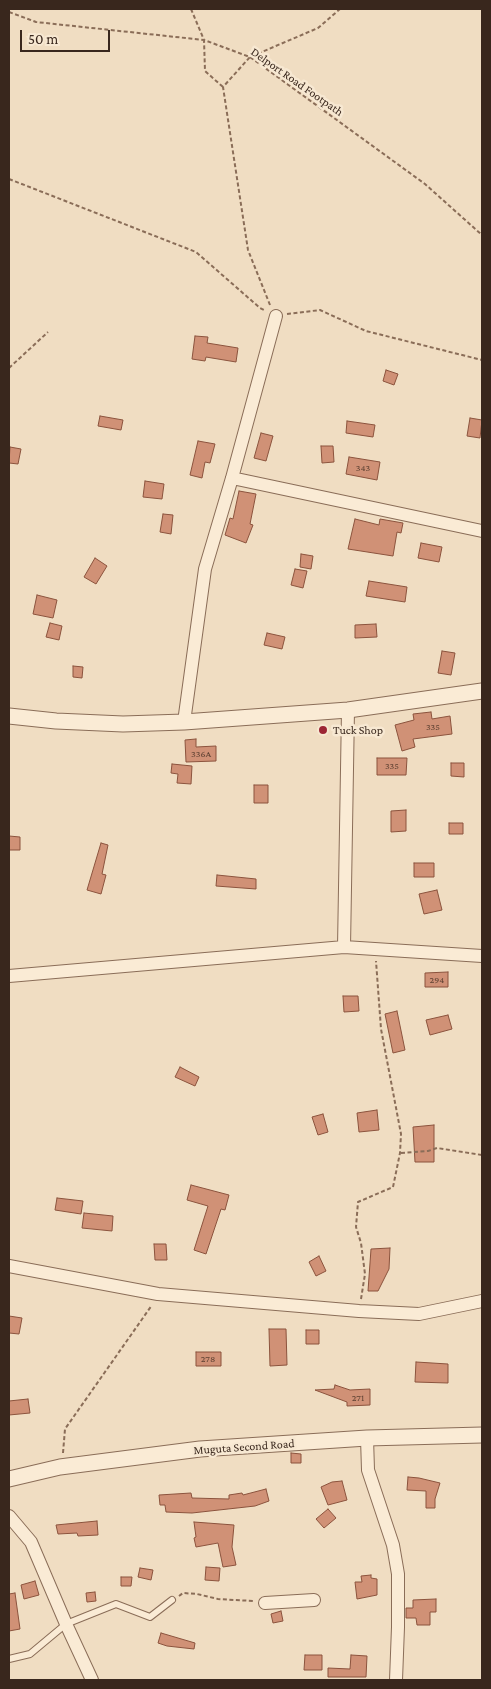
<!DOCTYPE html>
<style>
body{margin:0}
#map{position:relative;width:491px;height:1689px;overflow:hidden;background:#f0ddc2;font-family:"Crimson Pro",serif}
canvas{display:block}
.frame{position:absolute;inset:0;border:10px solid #39271d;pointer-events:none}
.scale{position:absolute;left:20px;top:30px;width:90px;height:22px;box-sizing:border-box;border:2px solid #39271d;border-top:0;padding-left:6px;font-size:15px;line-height:18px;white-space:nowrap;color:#39271d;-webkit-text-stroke:4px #f7e8d2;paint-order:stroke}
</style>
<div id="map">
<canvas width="491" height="1689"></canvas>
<div class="frame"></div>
<div class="scale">50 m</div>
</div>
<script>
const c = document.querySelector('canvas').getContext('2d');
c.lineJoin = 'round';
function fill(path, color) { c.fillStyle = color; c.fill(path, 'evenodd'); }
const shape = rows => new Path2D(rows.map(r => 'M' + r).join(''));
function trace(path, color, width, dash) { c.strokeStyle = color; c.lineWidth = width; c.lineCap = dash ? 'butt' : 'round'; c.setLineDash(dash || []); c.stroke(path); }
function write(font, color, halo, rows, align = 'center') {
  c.font = font + ' "Crimson Pro",serif'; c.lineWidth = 5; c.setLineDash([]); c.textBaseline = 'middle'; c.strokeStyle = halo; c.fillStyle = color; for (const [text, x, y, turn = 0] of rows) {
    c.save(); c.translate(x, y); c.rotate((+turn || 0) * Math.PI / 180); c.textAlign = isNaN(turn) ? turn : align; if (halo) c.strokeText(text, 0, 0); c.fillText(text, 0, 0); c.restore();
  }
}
const building = shape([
 [195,336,208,337,207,343,238,348,236,362,206,357,205,361,192,359,195,336],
 [386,370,398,374,394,385,383,381,386,370],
 [100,416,123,420,121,430,98,426,100,416],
 [470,418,482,420,480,438,467,436,470,418],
 [347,421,375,425,373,437,346,433,347,421],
 [261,433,273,436,266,461,254,458,261,433],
 [198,441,215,444,210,463,205,462,202,478,190,475,198,441],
 [321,446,333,446,334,462,322,463,321,446],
 [10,447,21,449,18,464,9,463,10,447],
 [349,457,380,462,377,480,346,474,349,457],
 [145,481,164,484,162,499,143,497,145,481],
 [239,491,256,494,250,524,253,525,246,543,225,535,230,518,233,519,239,491],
 [163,514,173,515,171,534,160,532,163,514],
 [355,519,379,525,380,519,403,523,401,533,397,532,393,556,348,549,355,519],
 [421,543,442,547,439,562,418,558,421,543],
 [301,554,313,556,311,569,300,567,301,554],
 [95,558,107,566,96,584,84,577,95,558],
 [295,569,307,571,303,588,291,585,295,569],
 [369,581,407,587,405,602,366,596,369,581],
 [37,595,57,600,53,618,33,614,37,595],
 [50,623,62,626,59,640,46,637,50,623],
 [376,624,377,637,355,638,355,625,376,624],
 [267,633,285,637,282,649,264,645,267,633],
 [442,651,455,653,451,675,438,673,442,651],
 [73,666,83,667,82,678,73,677,73,666],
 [431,712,432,719,450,716,452,734,413,739,415,747,402,751,395,725,414,720,413,714,431,712],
 [196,739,196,747,216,746,216,761,186,762,185,740,196,739],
 [377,758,407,758,406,775,377,775,377,758],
 [451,763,464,763,464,777,451,776,451,763],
 [172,764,192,766,191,784,177,783,178,774,171,773,172,764],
 [254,785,268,785,268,803,254,803,254,785],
 [406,810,406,831,391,832,391,811,406,810],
 [449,823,463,823,463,834,449,834,449,823],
 [9,836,20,837,20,850,9,850,9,836],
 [101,843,108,845,102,874,106,875,101,894,87,890,101,843],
 [414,863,434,863,434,877,414,877,414,863],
 [217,875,256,879,256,889,216,886,217,875],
 [437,890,442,910,424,914,419,894,437,890],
 [448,972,448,987,425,987,425,973,448,972],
 [343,996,358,996,359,1011,344,1012,343,996],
 [397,1011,405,1050,393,1053,385,1014,397,1011],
 [448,1015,452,1029,430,1035,426,1020,448,1015],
 [180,1067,199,1077,195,1086,175,1077,180,1067],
 [377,1110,379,1130,359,1132,357,1113,377,1110],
 [323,1114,328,1132,318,1135,312,1117,323,1114],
 [434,1125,434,1162,415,1162,413,1127,434,1125],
 [191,1185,229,1195,225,1210,221,1209,206,1254,194,1250,208,1206,187,1200,191,1185],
 [57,1198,83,1201,81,1214,55,1210,57,1198],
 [84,1213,113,1216,112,1231,82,1228,84,1213],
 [154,1244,166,1244,167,1260,155,1260,154,1244],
 [390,1248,389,1269,378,1291,368,1291,371,1249,390,1248],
 [319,1256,326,1271,316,1276,309,1262,319,1256],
 [9,1316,22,1318,19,1334,9,1333,9,1316],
 [269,1329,286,1329,287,1365,270,1366,269,1329],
 [306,1330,319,1330,319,1344,306,1344,306,1330],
 [196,1352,221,1352,221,1366,196,1366,196,1352],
 [416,1362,448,1364,448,1383,415,1382,416,1362],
 [335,1385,350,1390,370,1389,370,1405,347,1406,347,1402,315,1390,334,1389,335,1385],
 [28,1399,30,1413,9,1415,9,1401,28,1399],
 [291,1453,301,1454,301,1463,291,1463,291,1453],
 [408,1477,419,1478,440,1483,435,1499,435,1508,426,1508,426,1491,407,1490,408,1477],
 [342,1481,347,1500,328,1505,321,1487,332,1482,342,1481],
 [266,1489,269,1501,255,1506,192,1513,166,1512,165,1505,160,1505,159,1495,191,1493,192,1498,229,1499,229,1495,242,1493,243,1495,266,1489],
 [328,1509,336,1518,324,1528,316,1519,328,1509],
 [97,1521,98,1535,78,1536,77,1533,58,1534,56,1525,97,1521],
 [194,1522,234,1525,232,1547,236,1565,223,1567,218,1543,196,1547,194,1538,196,1537,194,1522],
 [206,1567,220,1568,219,1581,205,1580,206,1567],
 [140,1568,153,1570,151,1580,138,1577,140,1568],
 [371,1575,371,1578,377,1579,377,1595,357,1599,355,1582,362,1582,361,1576,371,1575],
 [121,1577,132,1577,131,1586,121,1586,121,1577],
 [35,1581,39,1595,24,1599,21,1585,35,1581],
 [95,1592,96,1601,87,1602,86,1593,95,1592],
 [15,1593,20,1629,9,1631,9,1594,15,1593],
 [436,1599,436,1612,430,1612,430,1625,417,1625,416,1618,406,1618,406,1608,413,1608,413,1600,436,1599],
 [281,1611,283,1621,273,1623,271,1614,281,1611],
 [161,1633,195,1643,194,1649,167,1646,158,1643,161,1633],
 [305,1655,322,1655,322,1670,304,1670,305,1655],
 [351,1655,367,1656,366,1677,328,1677,328,1668,350,1669,351,1655]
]);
fill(building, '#d09176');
trace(building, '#8b533d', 1);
const service = shape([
 [9,1659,30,1654,66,1624,116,1604,150,1617,172,1600]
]);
const minor = shape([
 [232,478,482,531],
 [184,722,205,569,232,478,276,316],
 [344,947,348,710],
 [9,976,344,947,482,956],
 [9,1266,158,1294,359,1311,419,1314,482,1301],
 [367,1438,368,1470,393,1545,398,1574,398,1627,396,1680],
 [9,1516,31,1542,66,1624,92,1680],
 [265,1603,314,1600]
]);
const tertiary = shape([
 [9,716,56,721,123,724,184,722,348,710,482,691],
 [9,1479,60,1467,200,1449,367,1438,482,1435]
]);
trace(service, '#8a6d58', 8);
trace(minor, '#8a6d58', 14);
trace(tertiary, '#8a6d58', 17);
trace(shape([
 [191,9,204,40,205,71,223,87],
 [9,12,36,22,204,40,250,57,425,184,482,235],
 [9,179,196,252,260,308,266,311],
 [270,305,248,250,223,87,250,57,318,28,340,9],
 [287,314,320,310,366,331,482,360],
 [9,368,48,332],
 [401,1153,428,1151,437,1148,482,1155],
 [361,1299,365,1274,361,1243,356,1227,358,1202,393,1187,400,1153,401,1134,381,1029,376,961],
 [63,1453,65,1429,152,1305],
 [179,1596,183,1593,197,1594,218,1599,253,1601]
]), '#8a6d58', 2, [4, 2.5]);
trace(service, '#faebd5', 6);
trace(minor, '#faebd5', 12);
trace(tertiary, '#faebd5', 15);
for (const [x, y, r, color] of [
 [323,730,5,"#9c2534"]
]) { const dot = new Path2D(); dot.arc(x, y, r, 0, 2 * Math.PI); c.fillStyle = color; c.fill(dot); trace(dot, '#f7e8d2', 2); }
write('10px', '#5f4233', null, [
 ["343",363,468],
 ["335",433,727],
 ["336A",201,754],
 ["335",392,766],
 ["294",437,980],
 ["278",208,1359],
 ["271",358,1398]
]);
write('12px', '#39271d', '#f7e8d2', [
 ["Delport Road Footpath",297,82,35],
 ["Muguta Second Road",244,1447,-4]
]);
write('12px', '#39271d', '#f7e8d2', [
 ["Tuck Shop",333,730]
], 'left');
</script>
